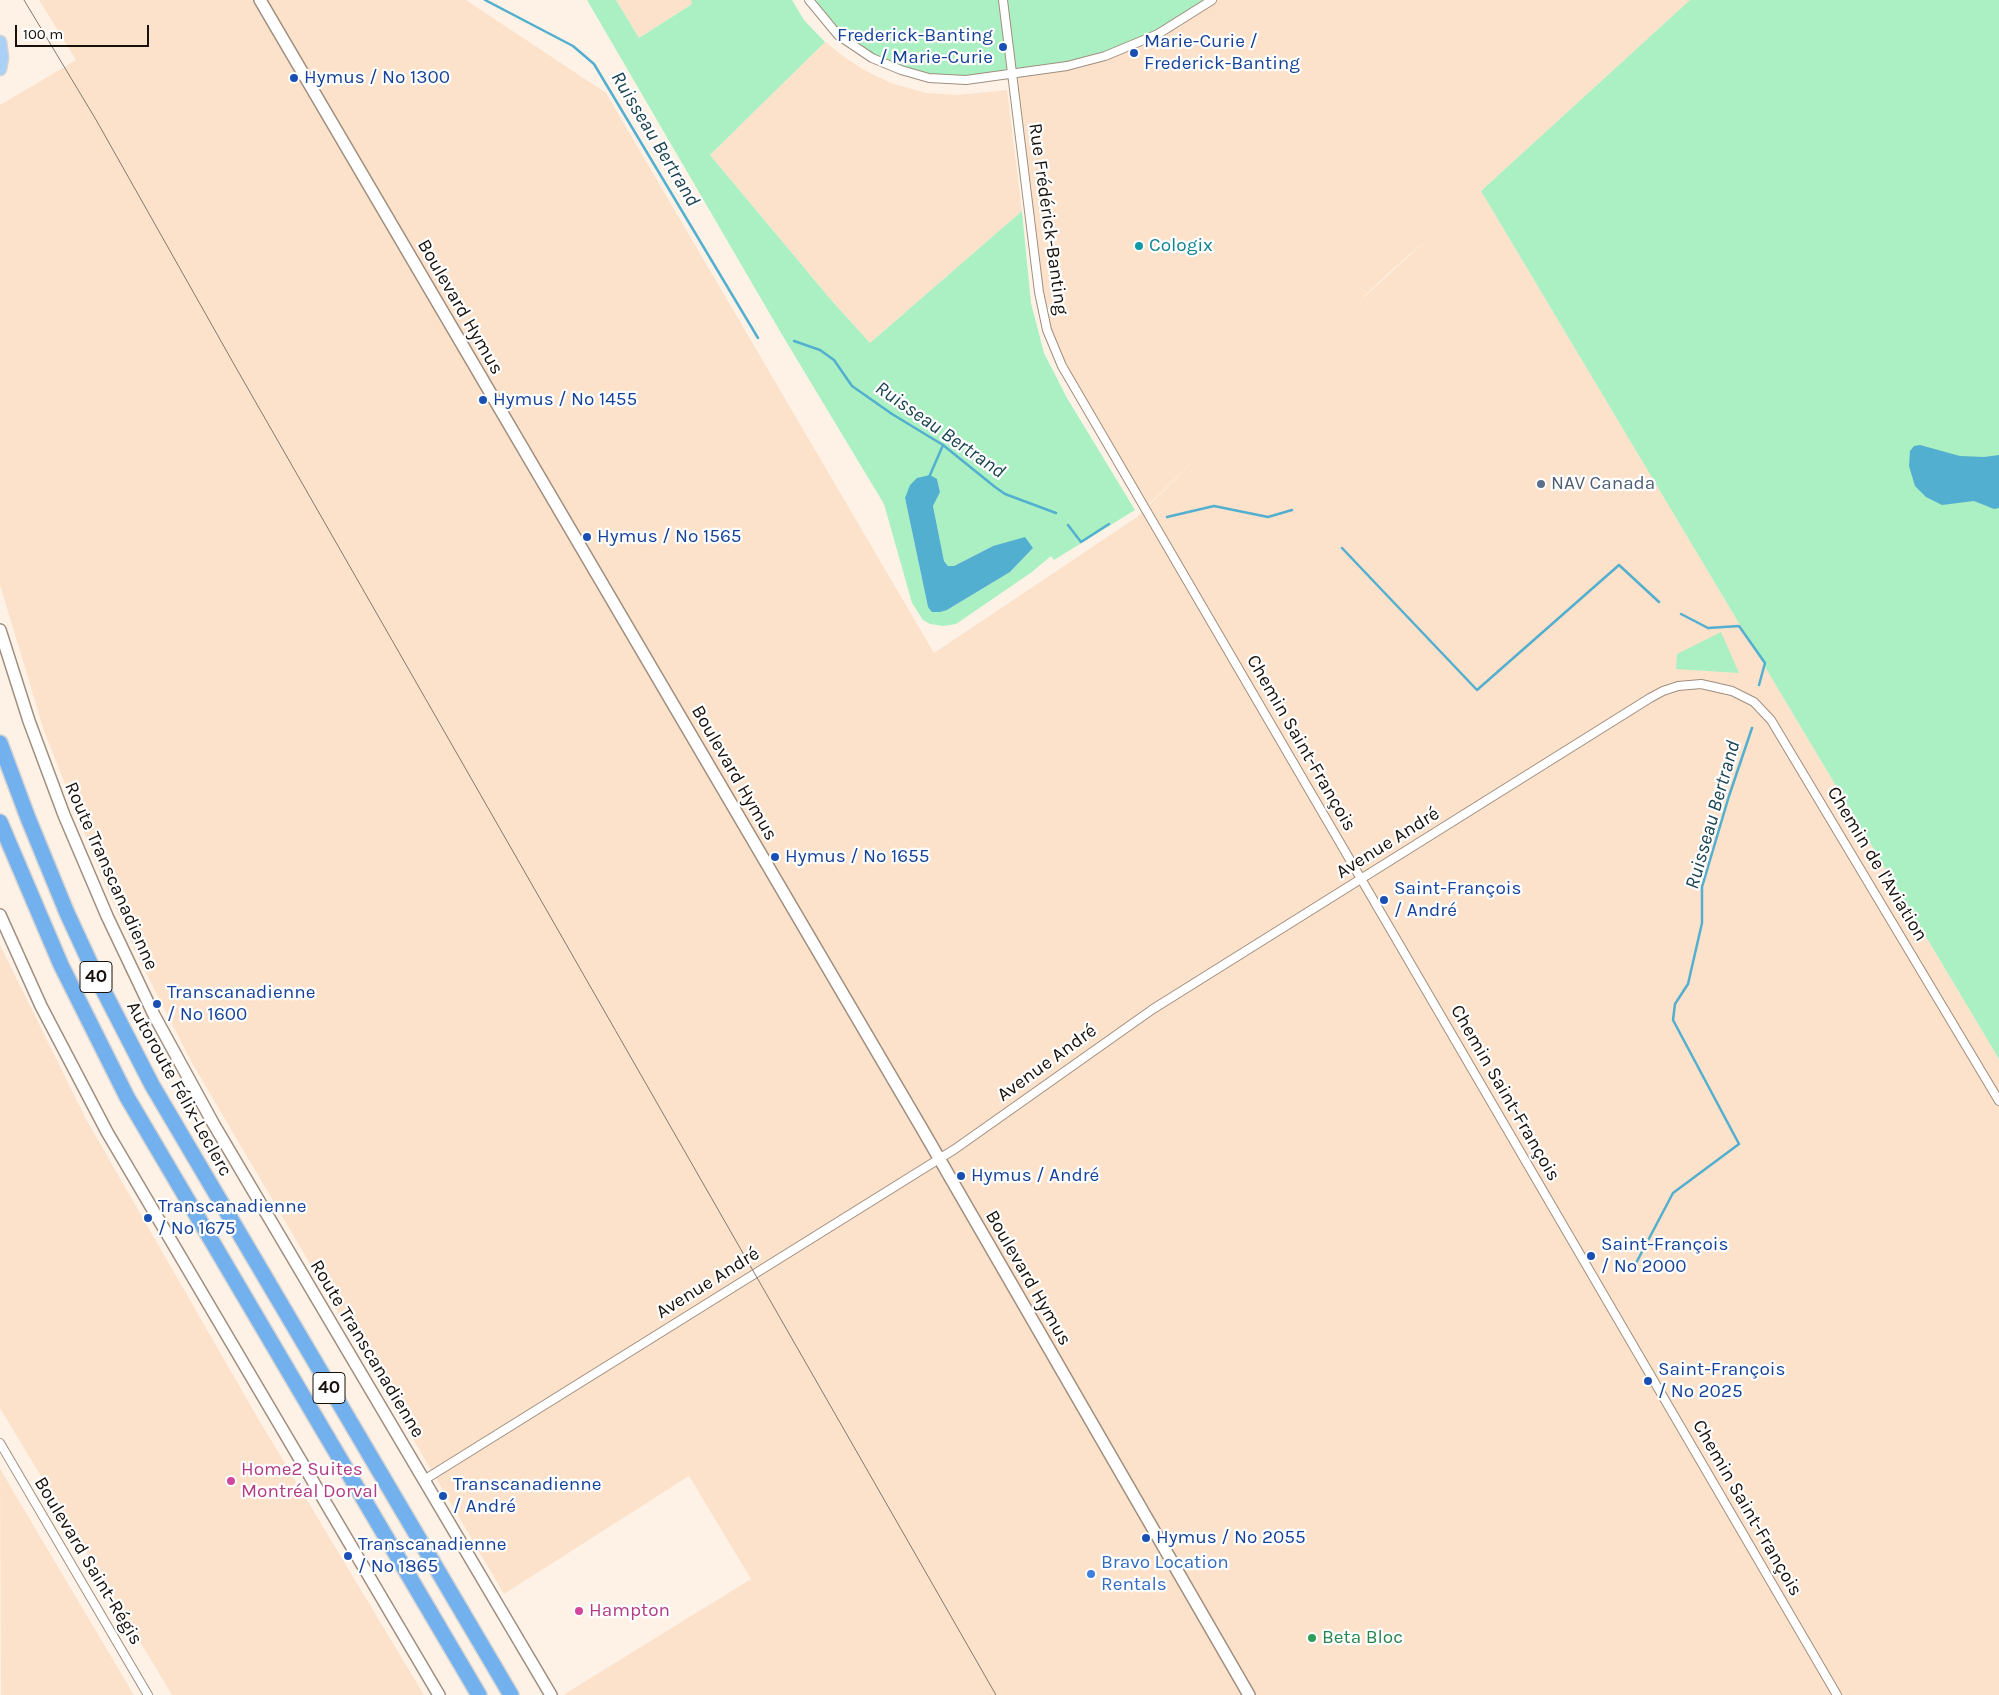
<!DOCTYPE html>
<meta charset="utf-8">
<style>
body{margin:0}
#map{position:relative;width:1999px;height:1695px;overflow:hidden;background:#fef2e7;font-family:Karla,sans-serif}
canvas{display:block}
.scale{position:absolute;left:15px;top:25px;width:134px;height:22px;box-sizing:border-box;border:2px solid #18110b;border-top:0;padding-left:6px;font-size:15px;line-height:18px;white-space:nowrap;color:#18110b;-webkit-text-stroke:4px #fff;paint-order:stroke}
</style>
<div id="map">
<canvas width="1999" height="1695"></canvas>
<div class="scale">100 m</div>
</div>
<script>
const c = document.querySelector('canvas').getContext('2d');
c.lineJoin = 'round';
function fill(path, color) { c.fillStyle = color; c.fill(path, 'evenodd'); }
const shape = rows => new Path2D(rows.map(r => 'M' + r).join(''));
function trace(path, color, width, dash) { c.strokeStyle = color; c.lineWidth = width; c.lineCap = dash ? 'butt' : 'round'; c.setLineDash(dash || []); c.stroke(path); }
function write(font, color, halo, rows, align = 'center') {
  c.font = font + ' Karla,sans-serif'; c.lineWidth = 4.5; c.setLineDash([]); c.textBaseline = 'middle'; c.strokeStyle = halo; c.fillStyle = color; for (const [text, x, y, turn = 0] of rows) {
    c.save(); c.translate(x, y); c.rotate((+turn || 0) * Math.PI / 180); c.textAlign = isNaN(turn) ? turn : align; if (halo) c.strokeText(text, 0, 0); c.fillText(text, 0, 0); c.restore();
  }
}
fill(shape([
 [39,0,466,0,606,93,934,653,1137,517,1222,433,1145,508,1047,330,1012,73,1212,0,1690,0,1481,191,1999,1059,1999,1695,563,1695,751,1579,689,1476,504,1594,192,1063,141,963,103,880,44,731,0,585,0,105,76,60],
 [1432,235,1364,297,1363,297,1394,268],
 [616,0,691,0,693,3,639,38],
 [825,42,843,56,866,71,891,83,926,93,957,95,1007,90,1022,211,870,343,832,301,710,155],
 [0,945,86,1119,256,1415,424,1695,172,1695,6,1418,0,1408],
 [0,1468,13,1491,134,1695,1,1695]
]), '#fce2cb');
fill(shape([
 [587,0,616,0,639,38,692,4,691,0,792,0,804,20,825,42,710,155,832,301,870,343,1022,211,1031,303,1044,353,1067,398,1135,510,1054,560,1051,556,1032,572,956,624,943,626,930,624,923,620,912,603,884,504,781,333],
 [937,479,940,491,933,506,944,561,948,566,954,566,993,546,1033,548,1010,572,947,610,928,607,905,498],
 [820,0,1212,0,1158,34,1105,56,966,80,901,70,838,35,810,1],
 [1690,0,1999,0,1999,1059,1481,191],
 [1721,632,1739,673,1676,669,1677,654]
]), '#aaf0c3');
fill(shape([
 [1920,445,1960,456,1984,457,1999,455,1999,508,1994,509,1974,501,1942,505,1926,497,1915,486,1909,466,1910,451,1914,446],
 [930,475,937,479,940,492,933,506,944,561,948,566,954,566,993,546,1025,537,1033,548,1010,572,947,610,940,612,932,612,928,607,905,498,910,485,917,478]
]), '#53afcf');
trace(shape([
 [485,0,573,46,594,64,758,338],
 [794,341,820,350,834,360,852,386,892,414,943,445,995,487,1005,494,1056,513],
 [930,475,943,445],
 [1167,517,1214,506,1268,517,1292,510],
 [1068,525,1081,542,1109,524],
 [1342,548,1477,690,1619,565,1659,602],
 [1681,614,1708,628,1739,626,1765,663,1759,685],
 [1635,1265,1673,1193,1739,1144,1673,1020,1675,1004,1688,984,1702,923,1702,887,1729,796,1752,728]
]), '#53afcf', 2.5);
const street = shape([
 [809,0,838,35,872,58,901,70,929,78,966,80,1067,66,1105,56,1158,34,1212,0],
 [1003,0,1039,292,1047,330,1062,366,1837,1695],
 [0,1443,148,1695],
 [424,1480,955,1149,1153,1009,1650,698,1663,691,1678,686,1701,684,1732,691,1754,702,1771,720,1999,1101]
]);
const secondary = shape([
 [260,0,921,1127,1249,1695],
 [0,630,29,721,64,815,107,916,154,1015,213,1123,551,1695],
 [0,915,41,1006,107,1132,439,1695]
]);
const primary = shape([
 [0,42,2,58,0,69]
]);
const highway = shape([
 [0,743,28,818,67,913,97,978,152,1085,511,1695],
 [0,822,61,965,127,1097,479,1695]
]);
trace(street, '#a08e7e', 10);
trace(secondary, '#a08e7e', 14);
trace(primary, '#d5d4d3', 15);
trace(highway, '#d5d4d3', 18);
trace(street, '#fff', 8);
trace(secondary, '#fff', 11);
trace(primary, '#abd0f5', 12);
trace(highway, '#73b0ee', 15);
trace(shape([
 [24,0,95,118,235,366,996,1695]
]), '#81786f', 1);
for (const [x, y, r, color] of [
 [1003,47,5,"#1a4fb4"],
 [1134,53,5,"#1a4fb4"],
 [294,78,5,"#1a4fb4"],
 [1139,246,5,"#0f9aa8"],
 [483,400,5,"#1a4fb4"],
 [1541,484,5,"#5c6f8a"],
 [587,537,5,"#1a4fb4"],
 [775,857,5,"#1a4fb4"],
 [1384,900,5,"#1a4fb4"],
 [157,1004,5,"#1a4fb4"],
 [961,1176,5,"#1a4fb4"],
 [148,1218,5,"#1a4fb4"],
 [1591,1256,5,"#1a4fb4"],
 [1648,1381,5,"#1a4fb4"],
 [231,1481,5,"#d1479c"],
 [443,1496,5,"#1a4fb4"],
 [1146,1538,5,"#1a4fb4"],
 [348,1556,5,"#1a4fb4"],
 [1091,1574,5,"#3f7fe0"],
 [579,1611,5,"#d1479c"],
 [1312,1638,5,"#2e9e5b"]
]) { const dot = new Path2D(); dot.arc(x, y, r, 0, 2 * Math.PI); c.fillStyle = color; c.fill(dot); trace(dot, '#fff', 2); }
for (const [x, y, w] of [
 [96,977,32],
 [329,1388,32]
]) { const box = new Path2D(); box.roundRect(x - w / 2, y - 15.5, w, 31, 4); c.fillStyle = '#fff'; c.fill(box); trace(box, '#18110b', 1); }
write('bold 18px', '#18110b', null, [
 ["40",96,977],
 ["40",329,1388]
]);
write('19px', '#164399', '#fff', [
 ["Frederick-Banting",993,36,"right"],
 ["/ Marie-Curie",993,58,"right"],
 ["Marie-Curie /",1144,42],
 ["Frederick-Banting",1144,64],
 ["Hymus / No 1300",304,78],
 ["Hymus / No 1455",493,400],
 ["Hymus / No 1565",597,537],
 ["Hymus / No 1655",785,857],
 ["Saint-François",1394,889],
 ["/ André",1394,911],
 ["Transcanadienne",167,993],
 ["/ No 1600",167,1015],
 ["Hymus / André",971,1176],
 ["Transcanadienne",158,1207],
 ["/ No 1675",158,1229],
 ["Saint-François",1601,1245],
 ["/ No 2000",1601,1267],
 ["Saint-François",1658,1370],
 ["/ No 2025",1658,1392],
 ["Transcanadienne",453,1485],
 ["/ André",453,1507],
 ["Hymus / No 2055",1156,1538],
 ["Transcanadienne",358,1545],
 ["/ No 1865",358,1567]
], 'left');
write('19px', '#18110b', '#fff', [
 ["Rue Frédérick-Banting",1048,219,82],
 ["Boulevard Hymus",460,307,60],
 ["Chemin Saint-François",1301,743,60],
 ["Boulevard Hymus",734,773,60],
 ["Avenue André",1388,843,-32],
 ["Chemin de l'Aviation",1877,864,59],
 ["Route Transcanadienne",111,876,66],
 ["Avenue André",1047,1063,-36],
 ["Autoroute Félix-Leclerc",179,1089,61],
 ["Chemin Saint-François",1505,1093,60],
 ["Boulevard Hymus",1028,1278,60],
 ["Avenue André",708,1283,-32],
 ["Route Transcanadienne",367,1349,59],
 ["Chemin Saint-François",1747,1508,60],
 ["Boulevard Saint-Régis",88,1561,59]
]);
write('19px', '#0d838f', '#fff', [
 ["Cologix",1149,246]
], 'left');
write('19px', '#4e5e75', '#fff', [
 ["NAV Canada",1551,484]
], 'left');
write('19px', '#b23c85', '#fff', [
 ["Home2 Suites",241,1470],
 ["Montréal Dorval",241,1492],
 ["Hampton",589,1611]
], 'left');
write('19px', '#366cbe', '#fff', [
 ["Bravo Location",1101,1563],
 ["Rentals",1101,1585]
], 'left');
write('19px', '#27864d', '#fff', [
 ["Beta Bloc",1322,1638]
], 'left');
write('italic 20px', '#1b4452', '#fff', [
 ["Ruisseau Bertrand",655,139,59],
 ["Ruisseau Bertrand",940,430,35],
 ["Ruisseau Bertrand",1713,815,-74]
]);
</script>
